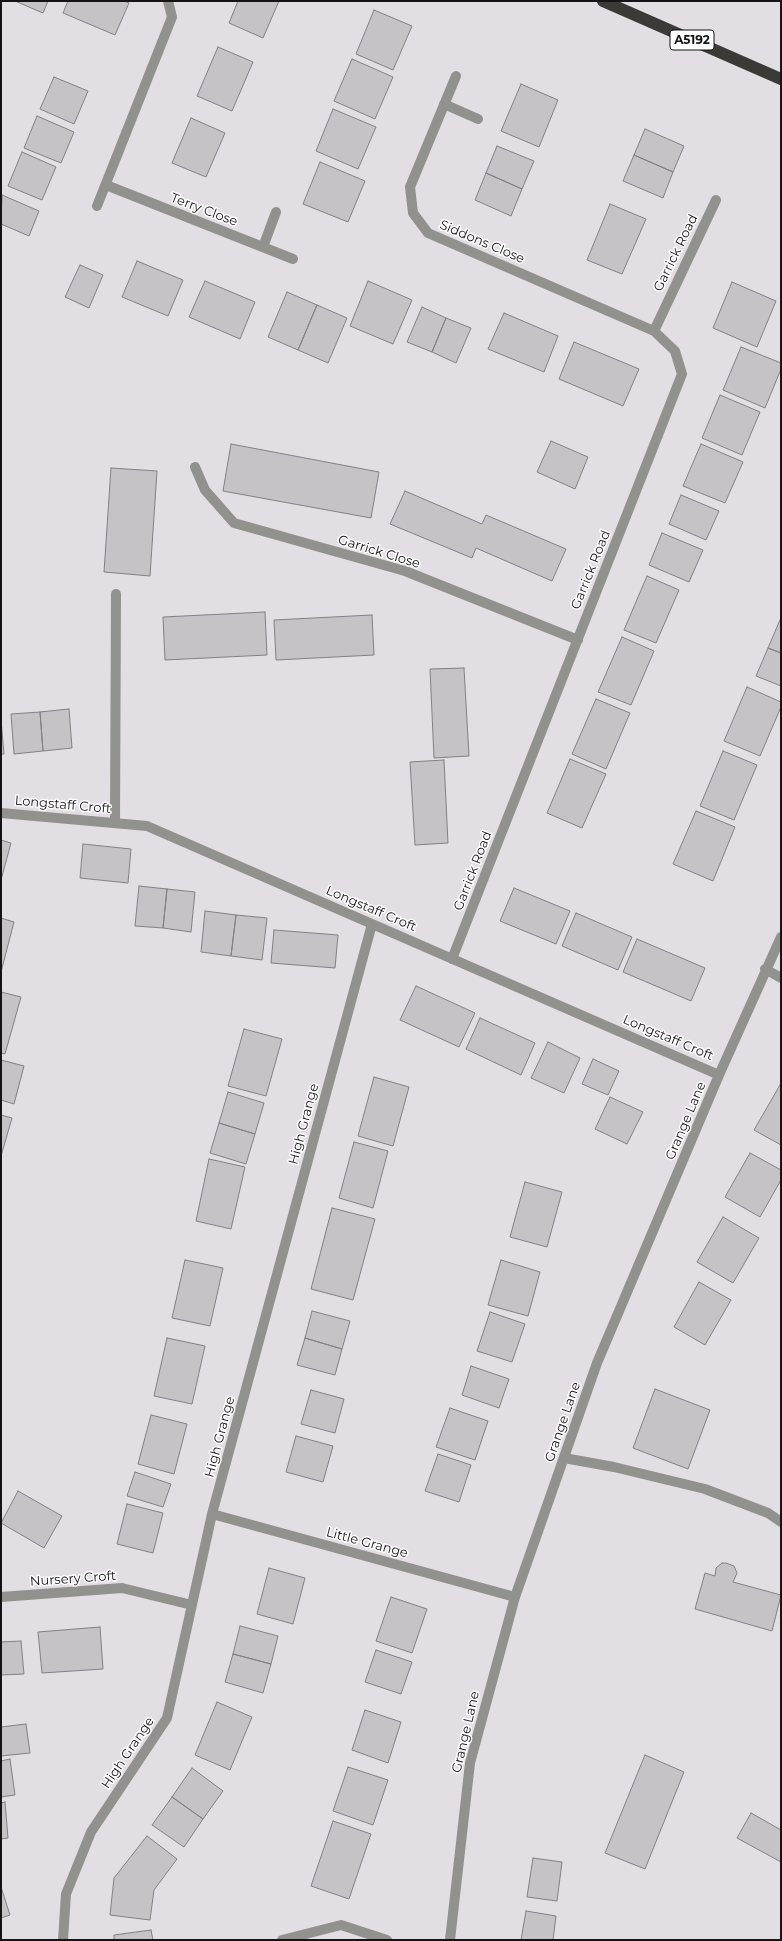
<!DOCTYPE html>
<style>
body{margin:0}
#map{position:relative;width:782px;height:1941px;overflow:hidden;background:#e3dee3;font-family:Montserrat,sans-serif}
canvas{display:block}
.frame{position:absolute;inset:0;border:2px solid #151315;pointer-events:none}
</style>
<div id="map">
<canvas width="782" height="1941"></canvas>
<div class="frame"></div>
</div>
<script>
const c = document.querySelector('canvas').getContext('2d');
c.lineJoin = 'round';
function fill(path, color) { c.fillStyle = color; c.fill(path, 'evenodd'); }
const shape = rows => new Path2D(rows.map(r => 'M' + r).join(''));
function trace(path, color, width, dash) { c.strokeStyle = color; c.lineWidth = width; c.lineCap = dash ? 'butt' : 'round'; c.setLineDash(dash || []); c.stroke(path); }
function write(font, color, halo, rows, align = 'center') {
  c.font = font + ' Montserrat,sans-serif'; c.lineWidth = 3; c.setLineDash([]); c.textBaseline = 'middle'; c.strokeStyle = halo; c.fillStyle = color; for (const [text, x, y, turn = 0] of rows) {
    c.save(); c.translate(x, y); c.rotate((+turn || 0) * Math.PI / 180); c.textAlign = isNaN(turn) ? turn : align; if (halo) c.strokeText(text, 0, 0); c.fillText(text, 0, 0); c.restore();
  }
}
const building = shape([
 [15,1,48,1,43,13,15,1],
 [68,1,124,1,129,3,115,35,63,13,68,1],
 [238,1,279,1,263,38,229,23,238,1],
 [374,10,412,26,393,70,356,54,374,10],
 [218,47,253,62,232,111,197,96,218,47],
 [352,59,393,77,375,119,334,101,352,59],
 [54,77,88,91,74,124,40,109,54,77],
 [521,84,558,100,539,147,501,131,521,84],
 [333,109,376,127,358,169,316,151,333,109],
 [37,116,74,132,61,163,24,148,37,116],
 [191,118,225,133,206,177,172,163,191,118],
 [645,129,684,146,673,172,634,155,645,129],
 [497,146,534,161,522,189,486,173,497,146],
 [22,152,56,167,42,200,8,186,22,152],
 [634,155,673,172,663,198,623,181,634,155],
 [320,162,365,181,348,222,303,204,320,162],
 [486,173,522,189,511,216,475,200,486,173],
 [2,195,39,211,29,236,1,224,2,195],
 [610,204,646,219,622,274,587,260,610,204],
 [137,261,183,280,168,316,122,297,137,261],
 [80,265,103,275,89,308,65,297,80,265],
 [205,281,255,302,240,339,189,317,205,281],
 [368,281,412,300,393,344,350,326,368,281],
 [732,282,776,301,757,347,713,328,732,282],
 [287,292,317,305,298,350,268,337,287,292],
 [317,305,347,318,328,363,298,350,317,305],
 [422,307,446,318,432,352,407,342,422,307],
 [504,313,558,336,544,372,488,349,504,313],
 [446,318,471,328,456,363,432,352,446,318],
 [574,342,639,369,623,406,559,379,574,342],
 [741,347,781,363,781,369,765,408,723,390,741,347],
 [720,395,760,412,742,455,702,438,720,395],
 [551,441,588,457,575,489,537,472,551,441],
 [231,444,379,472,371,518,223,491,231,444],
 [701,444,743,462,725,503,683,486,701,444],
 [111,468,157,471,150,576,104,572,111,468],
 [405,491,482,524,486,515,566,549,552,581,476,548,472,558,390,524,405,491],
 [681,495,719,511,706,540,669,524,681,495],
 [662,533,703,550,689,582,649,565,662,533],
 [647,576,679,590,656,643,624,630,647,576],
 [265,612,267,655,165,660,163,617,265,612],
 [372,615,374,655,276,660,274,620,372,615],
 [780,620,781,620,781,653,768,648,780,620],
 [622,637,654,651,631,705,598,692,622,637],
 [768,648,781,653,781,686,756,676,768,648],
 [464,668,469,756,434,758,430,669,464,668],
 [747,687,781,702,781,707,760,756,724,741,747,687],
 [596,699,630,713,606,769,572,754,596,699],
 [69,709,72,748,43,751,40,712,69,709],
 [40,712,43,751,14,754,11,714,40,712],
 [1,720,4,754,1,754,1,720],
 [723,751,757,765,734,820,700,806,723,751],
 [570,759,606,774,582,828,547,813,570,759],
 [444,760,448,843,415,845,410,762,444,760],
 [696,811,735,827,713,881,673,864,696,811],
 [1,840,11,843,1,880,1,840],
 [83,844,131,849,128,883,80,878,83,844],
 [139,886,167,889,163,928,135,926,139,886],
 [514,888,570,911,556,944,500,921,514,888],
 [167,889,195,892,191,932,163,928,167,889],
 [205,911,236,915,231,956,201,952,205,911],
 [576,913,632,937,618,970,562,946,576,913],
 [236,915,267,918,262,960,231,956,236,915],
 [1,918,14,922,1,972,1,918],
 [274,930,338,935,335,968,271,963,274,930],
 [637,939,705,968,691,1001,623,972,637,939],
 [416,986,475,1013,459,1047,400,1020,416,986],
 [1,992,21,997,5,1054,1,1053,1,992],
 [480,1018,535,1043,521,1075,466,1049,480,1018],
 [244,1029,282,1039,266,1096,228,1086,244,1029],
 [548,1042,580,1058,564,1093,531,1078,548,1042],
 [593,1059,619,1071,608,1095,582,1084,593,1059],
 [1,1060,24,1066,14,1104,1,1100,1,1060],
 [374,1077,409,1087,393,1146,358,1136,374,1077],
 [780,1085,781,1086,781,1145,754,1130,780,1085],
 [228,1092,264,1103,255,1134,219,1123,228,1092],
 [610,1097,643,1112,627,1144,595,1129,610,1097],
 [1,1115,12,1118,1,1156,1,1115],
 [219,1123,255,1134,246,1164,210,1153,219,1123],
 [354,1142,388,1151,373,1208,339,1198,354,1142],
 [750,1153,781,1170,781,1180,760,1217,725,1197,750,1153],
 [209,1159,245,1167,231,1229,196,1221,209,1159],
 [525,1182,562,1192,547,1247,510,1237,525,1182],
 [332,1208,375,1219,353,1300,311,1289,332,1208],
 [723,1217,759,1238,733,1283,697,1262,723,1217],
 [185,1260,223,1268,210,1326,172,1318,185,1260],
 [501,1260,540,1272,528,1316,488,1305,501,1260],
 [699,1282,731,1300,705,1345,674,1327,699,1282],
 [312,1311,350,1321,342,1349,305,1338,312,1311],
 [490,1312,525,1324,512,1362,477,1351,490,1312],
 [167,1338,205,1346,192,1404,154,1396,167,1338],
 [305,1338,342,1349,335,1375,297,1365,305,1338],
 [471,1366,509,1379,499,1408,462,1395,471,1366],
 [655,1389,710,1410,688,1469,633,1448,655,1389],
 [311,1390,344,1399,335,1433,301,1424,311,1390],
 [450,1408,488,1421,475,1460,436,1447,450,1408],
 [151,1415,187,1424,174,1474,138,1464,151,1415],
 [296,1436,333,1446,323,1482,286,1472,296,1436],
 [438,1454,471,1465,459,1502,425,1491,438,1454],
 [135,1472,171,1484,163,1507,127,1496,135,1472],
 [18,1491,62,1516,44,1548,1,1523,18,1491],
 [127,1504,163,1513,153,1553,117,1544,127,1504],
 [722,1563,726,1563,734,1566,737,1573,733,1582,781,1595,772,1631,695,1609,705,1573,715,1576,716,1568,722,1563],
 [269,1568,305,1578,293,1624,257,1614,269,1568],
 [391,1597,427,1609,412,1653,376,1641,391,1597],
 [240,1626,278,1636,271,1664,233,1654,240,1626],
 [100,1627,103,1669,42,1673,38,1632,100,1627],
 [21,1641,24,1674,1,1675,1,1642,21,1641],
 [376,1650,412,1662,401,1694,365,1682,376,1650],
 [233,1654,271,1664,263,1693,225,1682,233,1654],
 [217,1702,252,1717,230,1770,195,1755,217,1702],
 [365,1710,401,1722,388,1763,352,1750,365,1710],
 [26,1724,30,1753,1,1756,1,1727,26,1724],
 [645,1755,684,1772,645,1869,605,1853,645,1755],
 [10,1759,15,1795,1,1797,1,1761,10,1759],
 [348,1767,388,1780,373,1825,333,1811,348,1767],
 [192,1768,223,1791,203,1819,172,1797,192,1768],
 [172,1797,203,1819,184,1847,152,1825,172,1797],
 [5,1802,8,1838,1,1839,1,1803,5,1802],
 [751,1813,781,1830,781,1862,737,1838,751,1813],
 [333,1821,371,1834,349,1899,311,1886,333,1821],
 [147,1836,177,1859,154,1890,150,1920,110,1915,114,1878,147,1836],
 [533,1858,562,1862,557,1901,527,1897,533,1858],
 [1,1887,10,1915,1,1918,1,1887],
 [526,1911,556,1916,553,1940,521,1940,526,1911],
 [151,1930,153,1940,114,1940,114,1935,151,1930]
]);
fill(building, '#c6c2c6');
trace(building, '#837f83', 1);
trace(shape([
 [115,823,116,594],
 [564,1458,614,1467,705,1489,768,1513,781,1522],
 [282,1940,341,1925,387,1940]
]), '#91918e', 10);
trace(shape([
 [444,104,478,119],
 [106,185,293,259],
 [97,206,172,17,168,1],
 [263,247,276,212],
 [654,331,716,200],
 [195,467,205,490,234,523,405,571,578,640],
 [1,813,147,826,719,1075],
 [452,959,682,374,675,351,654,331,428,233,413,213,410,187,456,76],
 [765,969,781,978],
 [212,1514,515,1597],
 [1,1597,122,1588,192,1605],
 [63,1940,66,1894,91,1832,167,1718,212,1514,372,924],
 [450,1940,470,1763,515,1597,597,1363,719,1075,781,937]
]), '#91918e', 10);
trace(shape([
 [603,1,781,79]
]), '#3b3a36', 12);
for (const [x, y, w] of [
 [692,40,44]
]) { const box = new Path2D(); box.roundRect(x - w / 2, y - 10, w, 20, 3); c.fillStyle = '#fff'; c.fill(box); trace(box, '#151315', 1); }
write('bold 12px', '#151315', null, [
 ["A5192",692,40]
]);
write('13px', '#151315', '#fff', [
 ["Terry Close",204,210,21],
 ["Siddons Close",482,242,23],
 ["Garrick Road",676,253,-64],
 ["Garrick Close",379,552,17],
 ["Garrick Road",591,570,-68],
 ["Longstaff Croft",63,805,5],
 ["Garrick Road",473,871,-69],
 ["Longstaff Croft",371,909,23],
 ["Longstaff Croft",668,1038,23],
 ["Grange Lane",686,1121,-67],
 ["High Grange",304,1124,-75],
 ["Grange Lane",563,1422,-71],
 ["High Grange",220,1437,-75],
 ["Little Grange",367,1543,15],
 ["Nursery Croft",73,1579,-4],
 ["Grange Lane",466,1732,-77],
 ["High Grange",128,1753,-56]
]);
</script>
